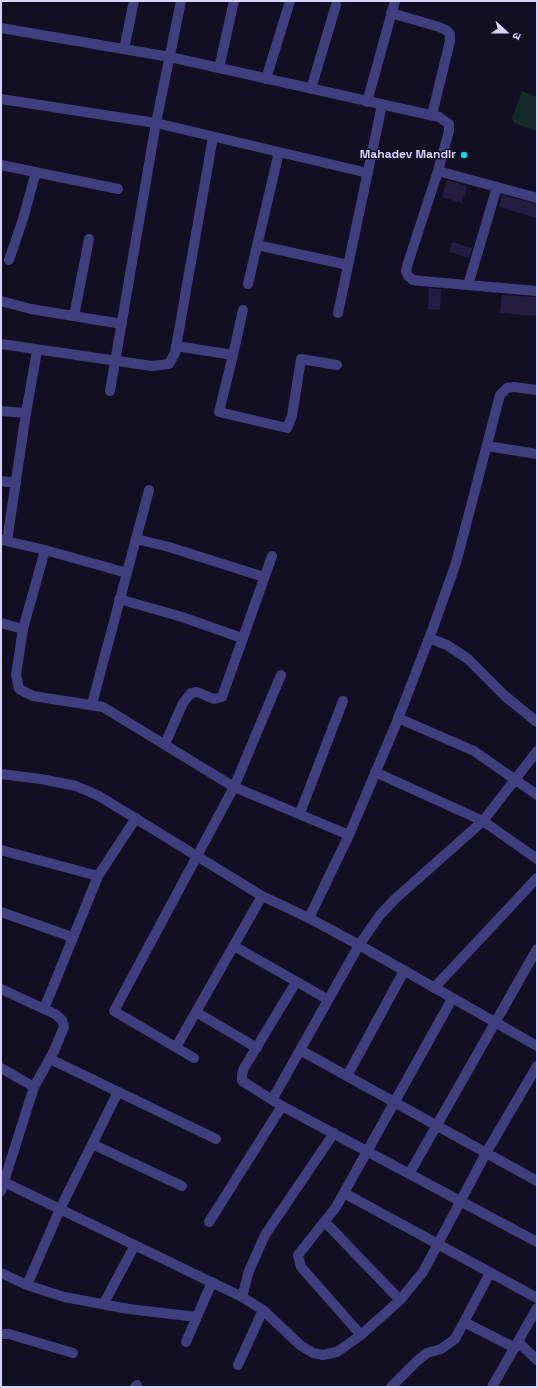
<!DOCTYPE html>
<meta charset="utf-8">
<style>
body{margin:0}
#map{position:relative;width:538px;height:1388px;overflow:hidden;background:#120f22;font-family:"Space Grotesk","Noto Sans Devanagari",sans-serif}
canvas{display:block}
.frame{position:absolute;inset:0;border:2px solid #d8d3fc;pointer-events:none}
.north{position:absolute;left:486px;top:12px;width:40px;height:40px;-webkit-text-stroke:3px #120f22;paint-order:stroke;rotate:111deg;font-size:11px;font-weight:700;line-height:16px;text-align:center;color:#d8d3fc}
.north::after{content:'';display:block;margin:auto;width:14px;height:18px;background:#d8d3fc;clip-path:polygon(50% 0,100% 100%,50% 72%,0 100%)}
</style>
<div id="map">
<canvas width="538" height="1388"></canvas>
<div class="frame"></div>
<div class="north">उ</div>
</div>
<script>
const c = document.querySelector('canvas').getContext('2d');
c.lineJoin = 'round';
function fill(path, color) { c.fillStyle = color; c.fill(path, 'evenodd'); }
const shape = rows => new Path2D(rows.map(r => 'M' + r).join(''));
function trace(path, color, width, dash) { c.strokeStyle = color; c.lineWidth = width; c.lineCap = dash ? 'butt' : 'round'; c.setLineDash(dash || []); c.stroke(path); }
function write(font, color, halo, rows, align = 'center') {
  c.font = font + ' "Space Grotesk",sans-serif'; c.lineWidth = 3; c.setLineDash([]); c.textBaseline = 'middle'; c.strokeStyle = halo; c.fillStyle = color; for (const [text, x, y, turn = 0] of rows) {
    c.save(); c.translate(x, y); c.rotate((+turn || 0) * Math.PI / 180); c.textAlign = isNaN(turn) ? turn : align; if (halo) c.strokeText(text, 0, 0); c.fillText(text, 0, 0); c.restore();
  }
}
fill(shape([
 [522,91,537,97,537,131,514,123,512,118]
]), '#132b2a');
fill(shape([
 [447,180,467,186,462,203,442,197],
 [502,195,537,204,537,218,499,207],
 [452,242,472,248,469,258,449,252],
 [429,288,441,289,440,310,428,309],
 [502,295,537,297,537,316,500,313]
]), '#241d41');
trace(shape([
 [391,13,439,27,446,30,450,34,450,41,432,115],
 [1,28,170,57,439,117,449,124,449,131,438,171,408,263,406,271,408,276,413,280,421,281,537,291],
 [124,49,134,1],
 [219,68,234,1],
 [266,79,290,1],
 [311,89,336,5],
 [1,99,156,123,368,173],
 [367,102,395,1],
 [1,165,118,189],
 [438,171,537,198],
 [257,245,348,265],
 [9,260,23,219,36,172],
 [248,284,279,152],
 [468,285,497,187],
 [1,301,31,309,122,324],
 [338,313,382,105],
 [74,316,89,239],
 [1,344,152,366,169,364,175,353,213,137],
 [176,346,233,355,219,412,287,428,292,416,301,359,337,365],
 [233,355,243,310],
 [110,391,156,123,181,1],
 [1,411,26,413],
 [487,446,537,454],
 [1,481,16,483],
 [136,539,169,547,264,577],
 [2,540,45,550,127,573],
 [7,541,26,413,37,351],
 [45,550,23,629,16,675,19,689,33,696,103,707,234,787,349,835],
 [119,599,182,617,242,638],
 [1,623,23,629],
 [429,638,447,645,468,659,505,696,537,722],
 [92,704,149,490],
 [398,718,474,751,537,795],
 [165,744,183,703,191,693,197,692,214,699,222,697,272,556],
 [375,772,483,821,537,859],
 [1,774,41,779,76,786,99,796,262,896,309,918,359,945,537,1046],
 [300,813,343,701],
 [1,850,98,876],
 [1,912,72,937],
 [309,918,349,835,396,724,433,628,456,563,500,395,507,388,514,387,537,390],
 [234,946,327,999],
 [296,982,244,1068,242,1075,242,1081,282,1106,537,1242],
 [434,988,537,878],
 [1,989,55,1014,62,1020,64,1027,54,1051,34,1087,1,1191],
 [44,1009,98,876,136,818],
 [196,1012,257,1048],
 [176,1047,262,896],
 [300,1050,537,1181],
 [194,1058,114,1011,234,787,281,675],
 [50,1059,216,1139],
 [1,1068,34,1087],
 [347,1076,404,971],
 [272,1100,359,945,380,915,395,899,483,821,537,751],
 [92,1144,182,1186],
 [409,1174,537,949],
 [4,1182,242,1297,263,1310,300,1345,313,1353,323,1355,337,1352,361,1335,400,1300,423,1272,486,1153,537,1066],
 [344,1193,537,1298],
 [209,1222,282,1106],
 [325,1222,400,1300],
 [1,1273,27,1285,64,1297,129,1309,197,1317],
 [27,1285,60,1209,118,1092],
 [242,1297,249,1271,265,1235,334,1133],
 [104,1303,135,1245],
 [464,1322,515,1348],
 [1,1334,9,1334,73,1353],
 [361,1335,301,1267,298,1255,336,1207,452,999],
 [186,1342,212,1282],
 [518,1342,537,1360],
 [238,1365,263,1310],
 [135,1387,137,1385],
 [391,1387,417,1361,427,1353,441,1349,455,1339,490,1273],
 [492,1387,537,1308]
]), '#403e7e', 10);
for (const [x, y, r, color] of [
 [464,155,4,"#10d6eb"]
]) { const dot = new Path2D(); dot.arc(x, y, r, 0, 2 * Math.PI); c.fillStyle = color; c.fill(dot); trace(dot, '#120f22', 1.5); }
write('bold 12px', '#d8d3fc', '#120f22', [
 ["Mahadev Mandir",456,155]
], 'right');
</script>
